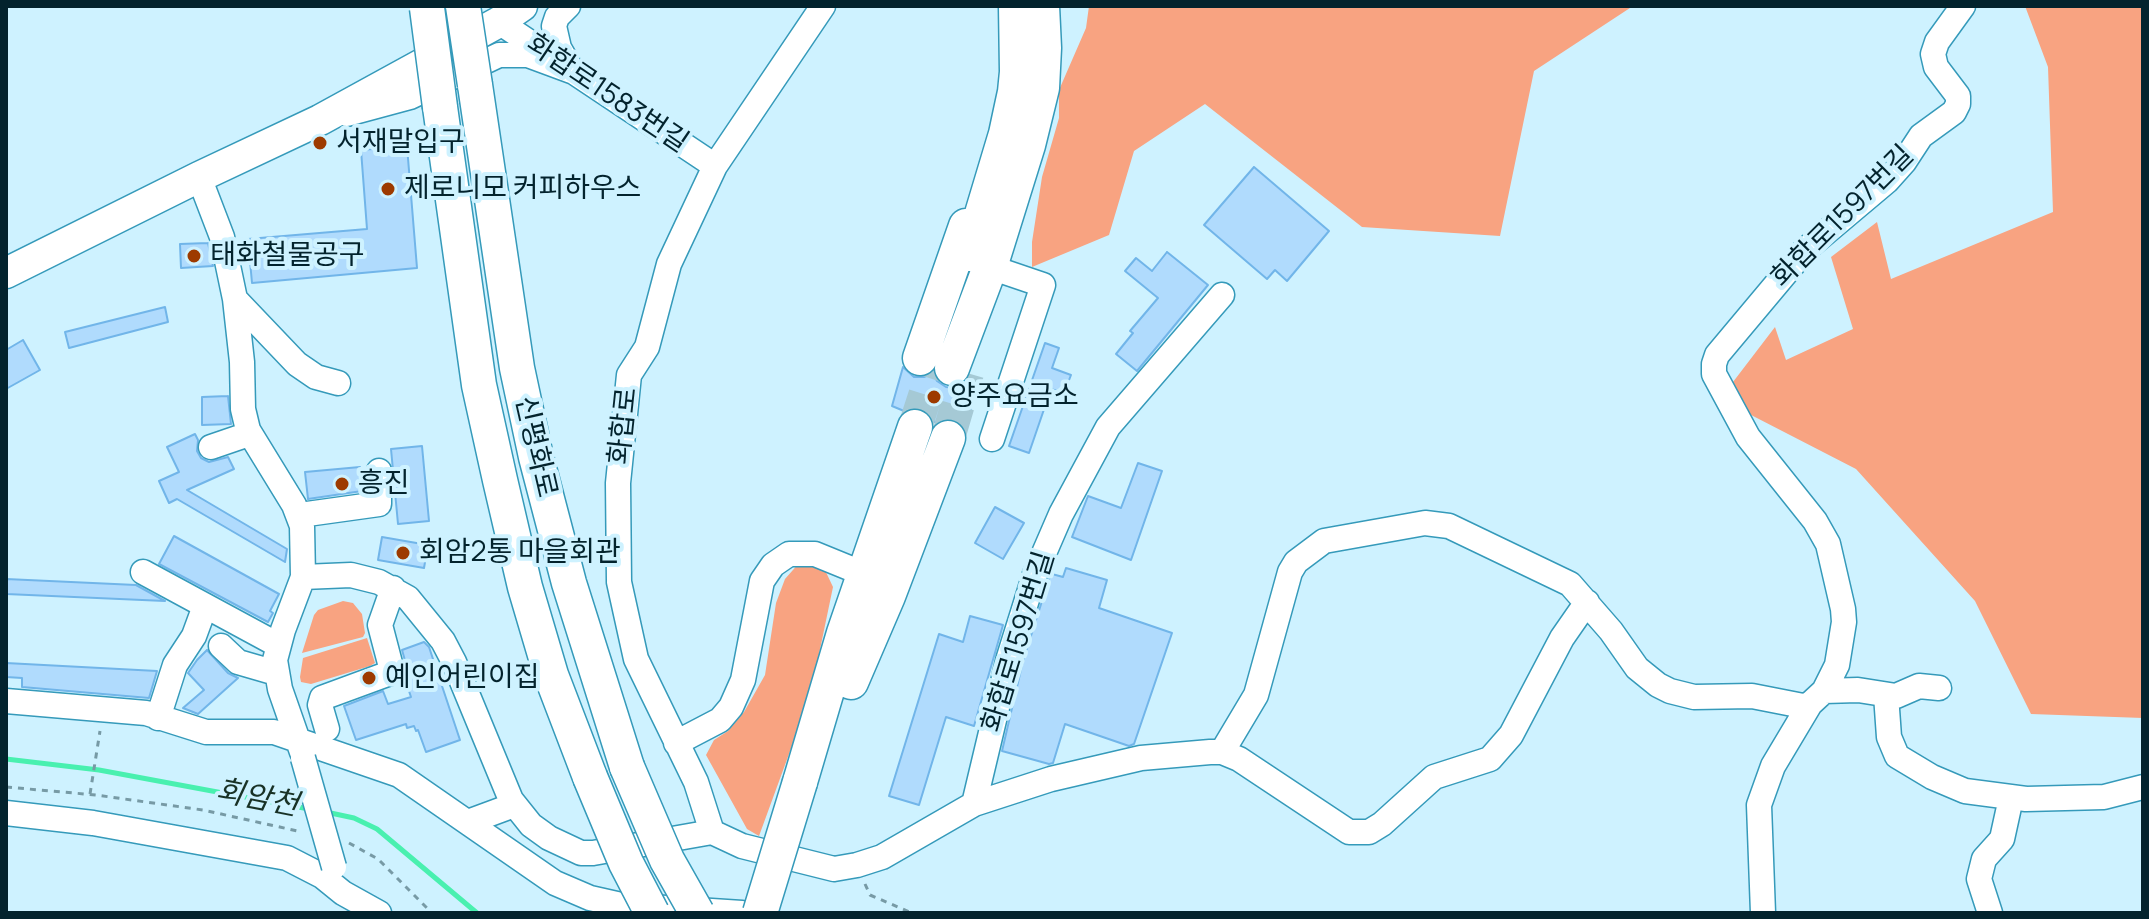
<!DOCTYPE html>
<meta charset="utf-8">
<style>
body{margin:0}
#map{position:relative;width:2149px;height:919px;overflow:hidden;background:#cef2ff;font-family:Manrope,sans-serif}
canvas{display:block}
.frame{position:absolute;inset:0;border:8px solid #03232d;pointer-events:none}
</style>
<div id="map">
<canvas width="2149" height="919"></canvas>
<div class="frame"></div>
</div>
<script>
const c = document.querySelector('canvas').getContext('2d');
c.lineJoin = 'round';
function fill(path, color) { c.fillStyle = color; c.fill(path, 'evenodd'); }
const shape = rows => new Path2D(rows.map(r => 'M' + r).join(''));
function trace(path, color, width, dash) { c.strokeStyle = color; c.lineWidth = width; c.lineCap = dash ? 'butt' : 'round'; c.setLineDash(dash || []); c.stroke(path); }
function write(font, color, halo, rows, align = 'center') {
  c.font = font + ' Manrope,"Noto Sans KR",sans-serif'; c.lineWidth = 8; c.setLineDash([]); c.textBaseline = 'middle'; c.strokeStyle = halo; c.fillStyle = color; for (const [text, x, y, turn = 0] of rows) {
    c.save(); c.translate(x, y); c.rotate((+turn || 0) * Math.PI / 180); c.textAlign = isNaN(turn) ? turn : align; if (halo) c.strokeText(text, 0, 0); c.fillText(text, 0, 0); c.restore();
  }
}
fill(shape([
 [1089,6,1633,6,1534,71,1500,236,1362,227,1205,104,1134,151,1109,235,1032,267,1032,242,1042,177,1059,118,1059,90,1086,28],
 [2025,6,2143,6,2143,718,2031,714,1975,601,1856,469,1720,399,1775,327,1786,360,1853,329,1831,257,1877,222,1891,279,2053,212,2048,67],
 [800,562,824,568,833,587,818,659,793,743,759,836,747,829,706,755,714,740,728,731,744,712,765,675,776,603,785,579],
 [343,601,353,603,362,614,365,633,363,637,302,653,314,615,318,610],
 [367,638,375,663,370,666,311,684,301,682,300,677,303,658]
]), '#f8a381');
trace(shape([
 [6,759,99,770,309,809],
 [326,812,354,818,377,829,477,913]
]), '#49f0af', 5);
const building = shape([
 [407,146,417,268,252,283,248,239,367,229,361,150,407,146],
 [1254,167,1329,231,1287,281,1275,270,1267,279,1204,225,1254,167],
 [208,243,213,266,181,268,180,244,208,243],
 [1167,252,1208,285,1137,371,1116,354,1133,333,1130,331,1158,298,1125,271,1136,258,1152,271,1167,252],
 [165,307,168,322,69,348,65,332,165,307],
 [23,340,40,370,6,389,6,350,23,340],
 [1045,343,1059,348,1052,368,1071,375,1064,393,1051,389,1029,453,1009,446,1045,343],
 [903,367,914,377,924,377,933,373,937,381,946,387,956,388,965,383,977,387,965,429,954,419,934,422,930,413,921,408,904,411,892,406,903,367],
 [228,396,231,424,202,425,202,397,228,396],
 [195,434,198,440,197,451,201,458,209,462,228,457,234,469,187,490,287,549,285,562,177,499,169,503,159,481,179,472,167,447,195,434],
 [422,446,429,521,398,524,391,449,422,446],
 [1138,463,1162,471,1131,560,1072,537,1088,496,1121,508,1138,463],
 [360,467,362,491,308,499,305,472,360,467],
 [995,507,1024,523,1003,559,975,543,995,507],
 [174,536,279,594,270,611,273,613,268,622,159,564,174,536],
 [382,537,428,545,424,568,378,560,382,537],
 [1066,568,1107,580,1099,608,1172,633,1134,744,1129,746,1065,724,1053,763,1049,764,1002,751,1023,661,1049,579,1052,574,1063,577,1066,568],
 [6,579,136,585,165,601,6,594,6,579],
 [970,616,1003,625,974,726,946,717,919,805,889,796,939,634,963,642,970,616],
 [424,642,429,647,460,740,426,752,418,730,416,731,414,726,407,728,406,724,356,740,344,706,383,691,388,704,411,697,404,676,406,664,402,650,424,642],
 [207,650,228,673,238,678,198,714,183,708,204,690,188,673,197,660,207,650],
 [6,663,157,671,149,698,22,687,22,678,6,677,6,663]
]);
fill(building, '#b0dbfd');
trace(building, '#71b5e9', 2);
trace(shape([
 [915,427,935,365],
 [948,438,967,373]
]), '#a5c9d5', 34, [34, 17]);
const minor = shape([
 [568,6,557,17,554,26,559,48,570,67],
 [499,22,715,166],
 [347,114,410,97,499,55,528,55,574,72],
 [199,177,222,237,235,299,242,362,243,409,248,430,294,505,302,526,303,577,283,630,275,660,280,689,302,752],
 [990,267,1043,285,992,439],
 [235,299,297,364,316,377,338,383],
 [211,447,249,434],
 [300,515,379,504,379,471],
 [143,572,278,645],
 [303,577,351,575,379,582,408,598,443,641,454,662,511,800,531,825,549,838,581,853,593,853,712,832],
 [221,646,238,662,276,673],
 [1824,691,1858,690,1896,696,1919,686,1939,688],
 [1886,695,1889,737,1897,756,1932,777,1965,791,2026,799,2104,797,2143,787],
 [6,701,146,713,206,732,274,732,399,775,555,883,590,898,621,905,742,913],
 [158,718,175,665,194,636,205,606],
 [327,729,320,705,322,698,390,673,391,667,380,625,393,588],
 [676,743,720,720,731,707,743,680,762,581,773,565,789,554,815,554,864,574],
 [1222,752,1256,695,1290,572,1296,562,1324,541,1425,523,1449,526,1570,584,1611,631,1637,668,1658,685,1670,691,1694,697,1752,696,1803,706,1810,704,1824,691,1837,665,1844,622,1843,609,1828,544,1815,521,1748,437,1714,374,1714,364,1717,355,1805,250,1887,181,1904,162,1921,136,1954,112,1958,104,1958,96,1936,67,1933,54,1937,42,1963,6],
 [974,804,1009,657,1035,574,1061,514,1108,427,1222,295],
 [6,813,93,823,287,858,322,876,343,893,379,913],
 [468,822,514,805],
 [712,832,742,846,834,869,857,865,882,857,974,804,1051,779,1141,758,1210,752,1222,752,1239,759,1349,832,1369,832,1382,824,1434,777,1490,759,1511,735,1562,638,1587,602],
 [712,832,696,782,636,659,619,582,618,483,629,375,647,347,669,264,715,166,823,6],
 [1763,913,1759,805,1773,766,1810,704],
 [1990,913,1979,879,1984,859,2002,839,2011,798]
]);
const major = shape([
 [6,273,199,177,320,120,499,22,522,6]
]);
const highway = shape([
 [475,85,517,368,536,457,569,583,627,767],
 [440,107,479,385,500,480,525,587,551,675,590,777],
 [970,254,1006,134,1015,92,1017,72,1016,6],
 [920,358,966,226],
 [952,368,990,267,1028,145,1042,88,1044,48,1042,6],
 [851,682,888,596,948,438],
 [800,782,844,633,915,427]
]);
trace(minor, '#359aba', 27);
trace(major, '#359aba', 33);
trace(highway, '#359aba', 37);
trace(shape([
 [6,787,96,795,203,810,302,832],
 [90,794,100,731],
 [349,843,378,859,432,913],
 [865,884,870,895,912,913]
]), '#779aa5', 3, [6, 6]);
trace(minor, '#fff', 24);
trace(major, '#fff', 30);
trace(highway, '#fff', 34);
const minorBridge = shape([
 [303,758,334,867]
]);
const highwayBridge = shape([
 [463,6,475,85],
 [427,8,440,107],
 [627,767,667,860,697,913],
 [590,777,626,863,652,913],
 [760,913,800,782]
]);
trace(minorBridge, '#359aba', 27, []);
trace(highwayBridge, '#359aba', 37, []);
trace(minorBridge, '#fff', 24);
trace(highwayBridge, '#fff', 34);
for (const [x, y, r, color] of [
 [320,143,8,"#9d3a00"],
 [388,189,8,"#9d3a00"],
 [194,256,8,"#9d3a00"],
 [934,397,8,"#9d3a00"],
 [342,484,8,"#9d3a00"],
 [403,553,8,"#9d3a00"],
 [369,678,8,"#9d3a00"]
]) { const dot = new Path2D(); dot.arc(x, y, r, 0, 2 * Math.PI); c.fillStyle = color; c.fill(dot); trace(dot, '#cef2ff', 3); }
write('28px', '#03232d', '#cef2ff', [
 ["화합로1583번길",607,94,34],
 ["화합로1597번길",1843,217,-45],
 ["화합로",624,426,-84],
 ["신평화로",535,447,77],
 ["화합로1597번길",1019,642,-73]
]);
write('28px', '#03232d', '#cef2ff', [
 ["서재말입구",336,143],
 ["제로니모 커피하우스",404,189],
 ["태화철물공구",210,256],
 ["양주요금소",950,397],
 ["흥진",358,484],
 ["회암2통 마을회관",419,553],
 ["예인어린이집",385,678]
], 'left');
write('italic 30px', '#183126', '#cef2ff', [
 ["회암천",257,799,11]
]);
</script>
